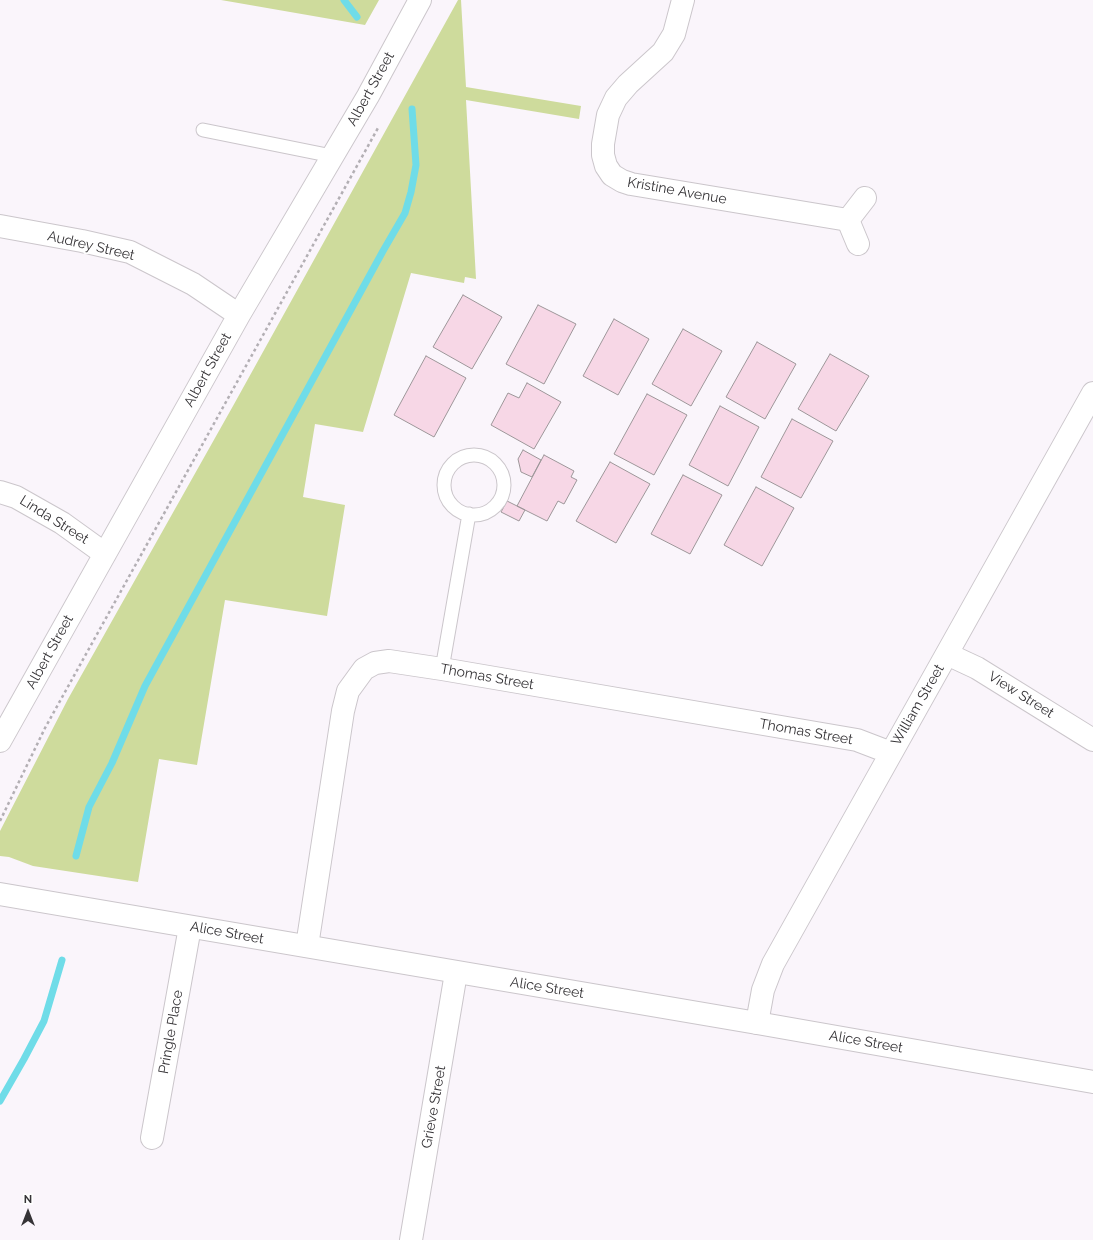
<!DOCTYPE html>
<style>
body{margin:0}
#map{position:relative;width:1093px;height:1240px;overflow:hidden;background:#faf5fb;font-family:Raleway,sans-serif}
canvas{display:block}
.north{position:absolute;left:8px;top:1192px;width:40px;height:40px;-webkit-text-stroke:3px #fff;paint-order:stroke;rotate:0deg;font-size:11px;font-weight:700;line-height:16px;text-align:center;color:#353336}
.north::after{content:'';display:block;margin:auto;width:14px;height:18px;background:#353336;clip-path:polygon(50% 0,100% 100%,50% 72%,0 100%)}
</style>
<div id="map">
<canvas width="1093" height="1240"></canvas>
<div class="north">N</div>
</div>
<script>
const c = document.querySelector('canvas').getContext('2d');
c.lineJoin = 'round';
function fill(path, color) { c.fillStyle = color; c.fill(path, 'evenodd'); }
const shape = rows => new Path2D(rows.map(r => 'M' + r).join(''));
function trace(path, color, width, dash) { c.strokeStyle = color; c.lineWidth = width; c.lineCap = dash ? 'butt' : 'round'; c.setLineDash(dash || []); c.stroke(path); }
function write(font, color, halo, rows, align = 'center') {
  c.font = font + ' Raleway,sans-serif'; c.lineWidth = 4; c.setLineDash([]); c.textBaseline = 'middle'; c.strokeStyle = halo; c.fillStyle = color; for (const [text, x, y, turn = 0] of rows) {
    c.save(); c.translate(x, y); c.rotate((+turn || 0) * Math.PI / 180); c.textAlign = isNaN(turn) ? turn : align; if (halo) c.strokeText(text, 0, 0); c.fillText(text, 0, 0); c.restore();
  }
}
fill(shape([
 [221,0,379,0,365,25],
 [458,0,461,0,466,87,581,106,579,119,466,100,476,279,465,277,464,283,411,273,363,432,315,424,303,497,345,505,327,616,225,600,197,765,159,759,138,882,33,866,9,857,0,856,0,831,68,699,233,406]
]), '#cedb9c');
trace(shape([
 [344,0,357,17],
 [76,856,89,807,112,763,145,686,383,251,405,213,411,192,416,165,412,109],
 [0,1101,24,1059,44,1021,62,960]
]), '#6fdce8', 7);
const building = shape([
 [463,295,502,317,472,369,433,347,463,295],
 [538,305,576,324,544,384,506,364,538,305],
 [614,319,649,339,618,395,583,376,614,319],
 [683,329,722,351,691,406,652,384,683,329],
 [757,342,796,364,765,419,726,397,757,342],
 [830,354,869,376,836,431,798,409,830,354],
 [426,356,466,378,434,437,394,415,426,356],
 [527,383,561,402,534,449,491,425,508,393,519,398,527,383],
 [647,394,687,415,654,475,614,454,647,394],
 [720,406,759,427,728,486,689,465,720,406],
 [792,419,833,441,801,498,761,477,792,419],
 [523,450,541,460,532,477,521,472,518,459,523,450],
 [544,455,574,471,571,477,577,480,564,504,558,501,547,521,517,506,544,455],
 [610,462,650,484,616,543,576,521,610,462],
 [683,475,722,495,690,554,651,534,683,475],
 [756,487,794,508,762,566,724,545,756,487],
 [507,501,525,510,519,521,501,512,507,501]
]);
fill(building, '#f7d7e6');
trace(building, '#9d9699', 1);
const service = shape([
 [203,130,332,156],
 '444 485a30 30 0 1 1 60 0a30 30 0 1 1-60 0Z',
 [442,669,469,514]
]);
const minor = shape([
 [683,0,674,34,663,52,628,84,616,98,608,115,603,144,603,155,606,166,612,175,622,181,631,184,848,220,858,244],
 [848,220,865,198],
 [0,226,82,241,130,252,193,284,239,315],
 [0,492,16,497,62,523,105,554],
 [947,654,977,668,1093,740],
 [0,741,239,315,368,96,420,0],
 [307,946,343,711,348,691,364,669,375,663,389,661,442,669,857,740,891,753],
 [757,1023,763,990,773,964,1093,393],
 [152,1138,190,927],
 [411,1240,456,973]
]);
const tertiary = shape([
 [0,894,757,1023,1093,1082]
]);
trace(service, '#cbc6cb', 15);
trace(minor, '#cbc6cb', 24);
trace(tertiary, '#cbc6cb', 24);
trace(shape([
 [0,821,45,728,378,128]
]), '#b3afb4', 2.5, [3, 3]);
trace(service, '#fff', 13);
trace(minor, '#fff', 22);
trace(tertiary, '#fff', 22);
write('14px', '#353336', '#fff', [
 ["Albert Street",371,89,-61],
 ["Kristine Avenue",677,191,10],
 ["Audrey Street",91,246,13],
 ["Albert Street",208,370,-61],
 ["Linda Street",54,520,32],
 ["Albert Street",50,652,-61],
 ["Thomas Street",487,677,10],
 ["View Street",1021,695,32],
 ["William Street",918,705,-60],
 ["Thomas Street",806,732,10],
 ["Alice Street",227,933,10],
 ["Alice Street",547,988,9],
 ["Pringle Place",171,1032,-80],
 ["Alice Street",866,1042,10],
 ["Grieve Street",434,1107,-80]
]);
</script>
